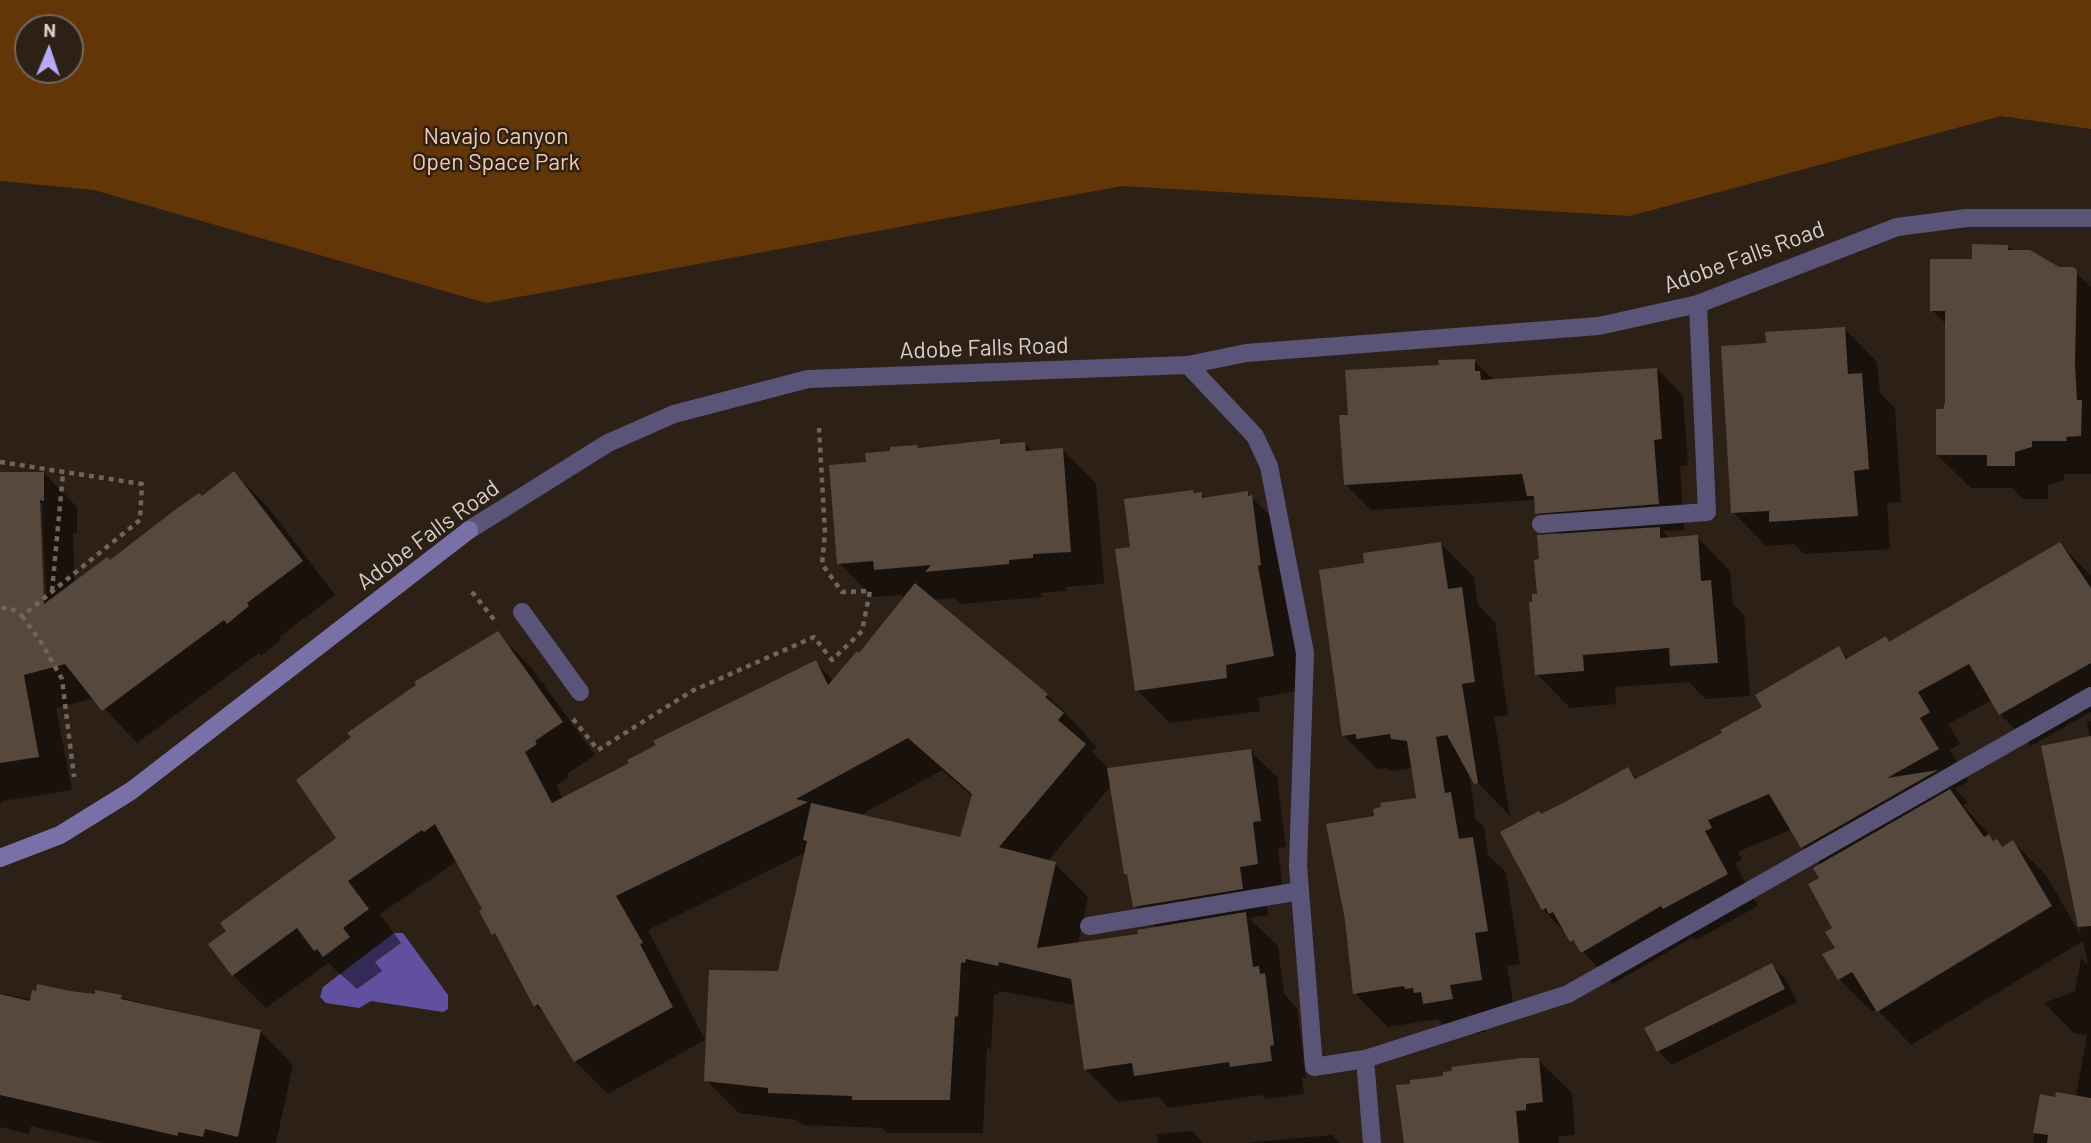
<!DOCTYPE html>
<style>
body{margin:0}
#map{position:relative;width:2091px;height:1143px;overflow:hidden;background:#2d2117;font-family:Barlow,sans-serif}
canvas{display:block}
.north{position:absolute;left:14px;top:14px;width:70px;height:70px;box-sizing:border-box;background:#2d2117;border:2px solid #71675e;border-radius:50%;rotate:2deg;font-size:19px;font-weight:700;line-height:28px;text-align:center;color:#d8cfc9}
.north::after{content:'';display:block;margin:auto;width:24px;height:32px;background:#b7abf7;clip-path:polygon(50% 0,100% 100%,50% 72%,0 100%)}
</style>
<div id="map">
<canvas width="2091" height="1143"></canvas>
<div class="north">N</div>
</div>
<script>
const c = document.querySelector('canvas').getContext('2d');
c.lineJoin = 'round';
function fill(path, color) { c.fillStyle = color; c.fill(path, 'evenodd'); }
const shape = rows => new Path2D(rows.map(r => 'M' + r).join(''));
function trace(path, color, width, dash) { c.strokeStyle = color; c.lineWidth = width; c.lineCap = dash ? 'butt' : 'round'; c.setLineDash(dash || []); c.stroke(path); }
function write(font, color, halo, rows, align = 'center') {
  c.font = font + ' Barlow,sans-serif'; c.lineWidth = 5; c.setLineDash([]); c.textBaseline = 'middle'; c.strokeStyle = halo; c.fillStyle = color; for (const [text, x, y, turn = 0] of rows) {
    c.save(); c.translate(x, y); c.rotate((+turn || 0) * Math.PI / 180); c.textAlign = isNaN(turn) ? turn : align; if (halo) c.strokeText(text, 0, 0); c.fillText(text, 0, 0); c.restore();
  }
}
fill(shape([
 [0,0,2091,0,2091,129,2001,116,1630,216,1122,186,486,303,94,190,0,181],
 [28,28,70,28,70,70,28,70]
]), '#633608');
fill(shape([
 [394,933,403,933,448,995,448,1009,443,1012,371,1001,359,1008,326,1003,320,997,323,987]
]), '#61509f');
fill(shape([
 [2008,246,2013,252,2059,269,2072,269,2091,287,2091,474,2064,474,2064,480,2048,485,2048,499,2023,499,2012,488,1971,488,1937,455,1946,404,1947,325,1932,310,1974,261],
 [1844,328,1877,362,1880,393,1895,408,1901,502,1887,503,1890,549,1804,554,1794,544,1766,546,1733,512,1768,344],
 [1474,361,1495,381,1657,369,1683,395,1688,465,1680,466,1684,530,1662,531,1670,539,1697,537,1730,571,1733,604,1744,615,1750,696,1705,699,1689,682,1615,687,1616,704,1570,708,1537,674,1541,561,1559,535,1537,513,1534,500,1371,510,1345,484,1350,416,1440,366],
 [999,441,1004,445,1025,443,1033,452,1063,450,1096,483,1104,584,1066,587,1066,591,1041,593,1042,597,960,604,954,598,933,600,1047,695,1080,728,1096,747,1092,752,1110,770,1250,751,1277,777,1286,847,1278,848,1283,890,1265,893,1268,915,1249,918,1278,946,1284,994,1297,1008,1306,1078,1302,1078,1304,1094,1265,1099,1261,1095,1169,1108,1158,1097,1118,1102,1085,1069,1076,1005,998,991,998,995,994,994,991,1049,987,1048,983,1133,887,1133,882,1128,803,1125,797,1120,739,1113,706,1080,780,973,806,852,648,930,705,1040,608,1094,575,1061,551,1021,536,1006,456,862,380,914,401,943,375,962,382,971,357,989,328,963,266,1008,233,975,497,633,530,666,595,755,567,774,569,777,556,786,563,799,815,662,834,681,860,655,905,598,901,595,873,597,839,563,868,463,919,450],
 [942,770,973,797,961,839,859,816],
 [1111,786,1135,906,1157,928,1140,935,1078,944,1088,897,1055,864,1047,862],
 [0,472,44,473,77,507,77,533,73,533,75,591,234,473,267,506,335,595,279,637,281,640,261,656,259,653,137,743,95,698,56,708,72,790,3,801,0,805],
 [39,503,42,503,46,595,43,595],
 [1247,493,1285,530,1307,689,1258,698,1260,711,1170,723,1137,690,1132,549,1195,495,1201,494,1206,499],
 [1440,543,1474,577,1478,605,1495,622,1508,715,1494,717,1510,816,1469,774,1476,820,1484,827,1488,855,1506,872,1520,964,1507,966,1515,1013,1483,1018,1485,1032,1459,1036,1437,1019,1388,1027,1354,993,1376,817,1418,799,1413,768,1391,771,1387,768,1377,769,1344,736,1366,565],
 [2060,544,2091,576,2091,712,2031,746,2000,714,1992,700,1948,724,1960,744,1950,750,1969,781,1955,789,1968,802,1963,805,1995,842,2003,848,2013,842,2046,875,2081,936,2043,748,2090,738,2087,722,2091,721,2091,1143,2033,1143,2042,1096,2057,1099,2076,1097,2087,1035,2074,1033,2044,1003,2075,991,2081,958,2088,965,2083,941,1911,1045,1877,1009,1872,1012,1839,979,1835,928,1821,879,1821,865,1802,847,1792,829,1738,852,1742,860,1735,863,1758,906,1696,940,1693,937,1613,984,1543,909,1542,815,1628,769,1638,779,1724,733,1764,707,1838,648,1850,659,1890,643],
 [1771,965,1785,978,1797,1002,1672,1065,1658,1051],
 [38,986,96,996,97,992,260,1031,293,1065,276,1143,103,1143,31,1126,29,1134,0,1127,0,993,31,1000],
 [1538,1060,1572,1093,1575,1135,1558,1137,1559,1143,1404,1143,1445,1078],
 [1192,1131,1203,1143,1158,1143,1157,1134],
 [1332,1135,1340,1143,1244,1143]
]), '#0007');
fill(shape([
 [1972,244,2008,245,2008,250,2030,250,2059,267,2073,267,2077,270,2075,365,2077,400,2082,400,2081,436,2066,437,2067,441,2032,441,2032,447,2015,452,2015,466,1987,466,1987,455,1936,455,1936,409,1943,409,1945,403,1945,311,1930,311,1930,259,1972,259],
 [1845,327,1848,374,1862,373,1869,469,1854,471,1858,516,1769,522,1769,511,1731,513,1721,346,1766,343,1765,332],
 [1475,359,1475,371,1480,371,1481,380,1657,368,1662,439,1654,440,1659,504,1535,514,1534,496,1527,496,1522,474,1344,485,1339,415,1348,415,1345,370,1439,365,1438,360],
 [1000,439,1000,444,1025,442,1026,451,1063,448,1071,552,1033,554,1033,558,1009,560,1009,564,925,572,931,565,874,570,873,561,837,564,829,465,866,462,865,453,890,451,890,447,917,445,918,448],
 [234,471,303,561,247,603,249,606,227,624,224,620,102,711,65,664,24,675,39,757,0,763,0,472,44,472,44,501,40,500,44,604,107,557,110,560,176,509,199,493,202,496],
 [1193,490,1194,493,1202,492,1202,498,1248,491,1248,496,1252,495,1261,565,1258,566,1274,656,1226,665,1227,678,1135,691,1115,549,1130,547,1124,499],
 [1660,527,1660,538,1698,535,1701,581,1711,580,1718,663,1670,666,1669,648,1583,655,1584,671,1535,675,1529,602,1532,602,1532,594,1537,594,1534,560,1539,559,1537,535],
 [1441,542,1448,589,1462,587,1475,682,1462,684,1478,783,1474,784,1447,735,1436,737,1445,793,1451,792,1459,839,1473,837,1488,931,1475,933,1482,980,1450,985,1453,999,1423,1004,1421,992,1414,993,1413,988,1405,989,1404,986,1353,994,1345,920,1326,824,1374,816,1373,809,1381,807,1380,803,1416,798,1407,741,1391,739,1390,734,1356,739,1356,734,1342,736,1319,570,1364,563,1363,553],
 [2060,542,2091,588,2091,663,1999,715,1969,664,1918,692,1930,712,1920,718,1939,749,1887,778,1938,770,1801,848,1769,794,1708,820,1712,828,1705,831,1728,874,1663,909,1661,906,1581,953,1573,940,1570,942,1553,912,1549,914,1546,908,1542,910,1500,832,1539,811,1541,814,1565,802,1628,767,1635,779,1722,733,1720,730,1762,707,1755,695,1839,646,1846,659,1886,636,1889,642],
 [915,583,1048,694,1045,697,1064,713,1058,720,1086,744,999,847,1056,862,1037,948,1138,934,1137,930,1246,912,1253,967,1259,966,1260,974,1265,973,1274,1045,1270,1046,1272,1061,1230,1067,1229,1062,1134,1076,1132,1063,1084,1070,1071,979,999,962,998,966,966,959,965,963,961,962,958,1017,955,1016,950,1100,852,1100,852,1096,768,1093,768,1088,704,1081,709,970,778,971,807,841,803,840,811,803,960,837,972,794,908,738,796,799,808,802,616,896,643,943,640,944,673,1007,574,1062,538,1004,534,1007,495,933,492,935,479,911,482,909,435,824,424,832,422,830,348,881,369,909,343,928,350,937,323,957,317,949,314,951,297,928,232,976,208,944,226,931,220,923,336,838,296,780,351,737,347,733,416,685,414,682,498,631,563,722,535,741,537,744,525,752,552,803,629,763,627,760,656,745,653,741,816,660,828,685,857,651,859,653],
 [2091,736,2091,926,2078,927,2041,746],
 [1251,749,1261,821,1253,822,1258,864,1240,867,1243,889,1133,907,1127,874,1124,874,1107,768],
 [1950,789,1984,837,1989,834,1993,841,1997,839,2002,847,2013,840,2052,906,1877,1012,1852,972,1838,980,1822,954,1835,948,1825,932,1832,928,1808,884,1819,878,1813,868],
 [1772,963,1785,989,1657,1052,1644,1028],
 [37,984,70,991,95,994,95,990,122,995,121,999,261,1030,238,1137,205,1129,203,1137,178,1132,178,1136,0,1095,0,994,30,1001,32,990,36,991],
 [1522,1058,1539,1058,1543,1102,1526,1104,1526,1110,1516,1111,1519,1143,1404,1143,1396,1085,1410,1084,1410,1080,1443,1076,1443,1072,1452,1071,1451,1067],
 [2056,1092,2091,1098,2091,1143,2047,1143,2048,1135,2033,1133,2040,1094,2055,1097]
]), '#56483d');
trace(shape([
 [0,462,142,484,140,520,22,616,10,608,0,608],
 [52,591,63,473],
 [472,592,496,622],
 [22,616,41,642,62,679,74,777],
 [573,719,598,750,692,691,814,637,832,660,862,631,870,591,842,592,822,564,825,533,819,428]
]), '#70655c', 4.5, [5, 5]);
trace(shape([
 [1188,365,1246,353,1599,326,1698,304,1897,227,1967,218,2091,218],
 [1188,365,1255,436,1269,466,1305,653,1298,866,1314,1067,1365,1059,1372,1143],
 [1541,524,1707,512,1698,304],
 [522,612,580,692],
 [1089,926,1300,891],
 [1365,1059,1568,994,2091,696]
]), '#5a5578', 18);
trace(shape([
 [469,530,608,443,674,414,808,379,1188,365]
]), '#5a5578', 18);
trace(shape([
 [0,858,60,835,131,791,469,530]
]), '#7970a7', 18);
write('23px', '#f5cdae', '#2d2117', [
 ["Navajo Canyon",496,136],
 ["Open Space Park",496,162]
]);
write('23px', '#d8cfc9', '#2d2117', [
 ["Adobe Falls Road",1744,257,-20],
 ["Adobe Falls Road",984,348,-2],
 ["Adobe Falls Road",428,535,-36]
]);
</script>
